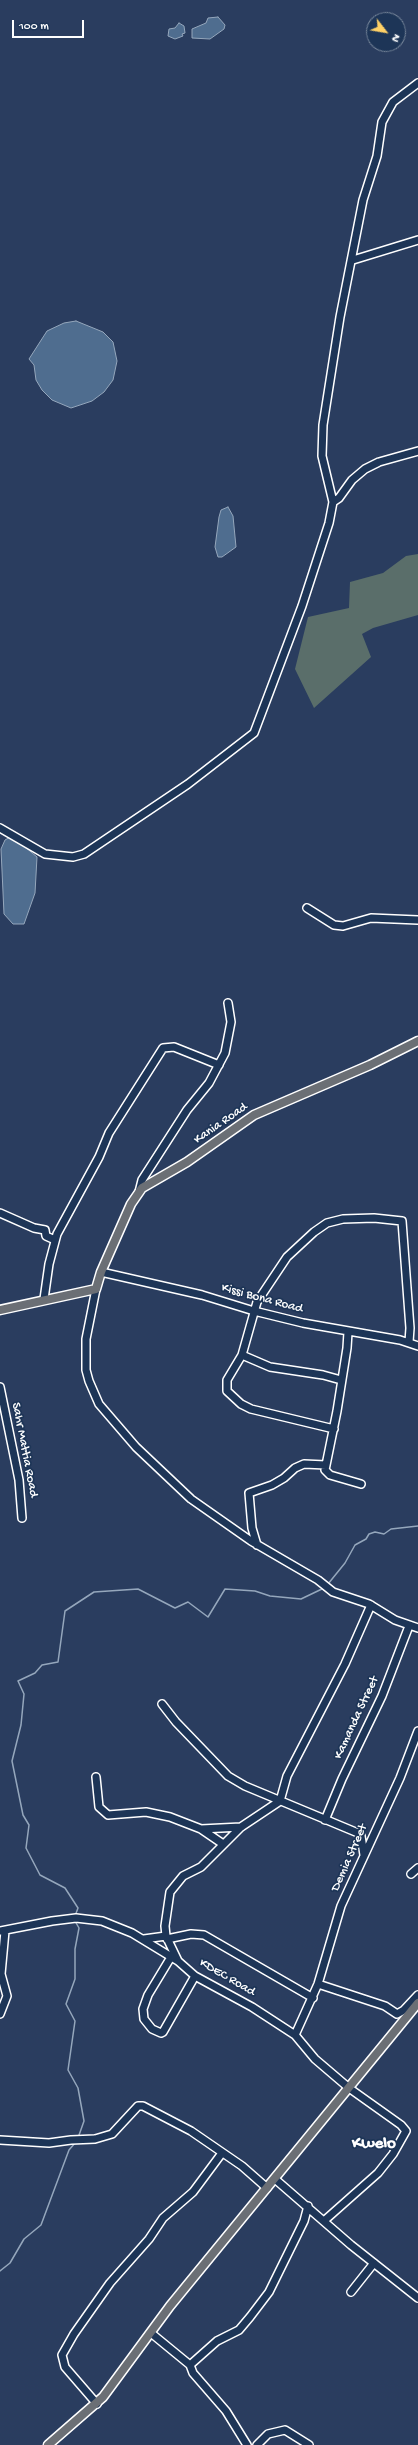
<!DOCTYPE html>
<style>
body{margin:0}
#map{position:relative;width:418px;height:2445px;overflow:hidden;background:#2a3d5f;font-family:"Gochi Hand",sans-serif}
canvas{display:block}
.north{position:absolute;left:366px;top:12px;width:40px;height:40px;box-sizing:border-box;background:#1d3557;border:1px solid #77869a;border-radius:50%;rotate:121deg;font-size:11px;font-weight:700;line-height:16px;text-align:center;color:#fff}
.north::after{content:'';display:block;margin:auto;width:14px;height:18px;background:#ffd166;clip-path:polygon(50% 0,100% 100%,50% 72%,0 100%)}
.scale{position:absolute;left:12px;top:20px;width:72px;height:18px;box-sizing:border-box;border:2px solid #fff;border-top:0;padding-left:5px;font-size:12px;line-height:14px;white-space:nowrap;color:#fff;-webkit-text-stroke:3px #1d3557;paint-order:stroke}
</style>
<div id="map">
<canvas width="418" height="2445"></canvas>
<div class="north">N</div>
<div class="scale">100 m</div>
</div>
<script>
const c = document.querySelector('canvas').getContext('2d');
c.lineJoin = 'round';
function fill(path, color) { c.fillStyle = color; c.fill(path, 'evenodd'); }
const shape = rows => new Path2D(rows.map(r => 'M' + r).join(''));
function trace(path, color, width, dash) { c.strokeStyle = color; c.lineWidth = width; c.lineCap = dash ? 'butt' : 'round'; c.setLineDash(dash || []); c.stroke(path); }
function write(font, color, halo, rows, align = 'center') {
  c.font = font + ' "Gochi Hand",sans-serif'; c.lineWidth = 3.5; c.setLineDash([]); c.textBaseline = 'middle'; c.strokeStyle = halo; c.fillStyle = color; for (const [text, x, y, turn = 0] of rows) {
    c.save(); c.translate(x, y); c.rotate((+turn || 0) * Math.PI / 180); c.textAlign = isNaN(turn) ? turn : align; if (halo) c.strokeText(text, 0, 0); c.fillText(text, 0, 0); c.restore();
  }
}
fill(shape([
 [418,554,418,615,373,628,362,634,371,657,314,708,295,669,308,617,349,608,350,582,383,573,406,556]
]), '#5a6e6a');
const water = shape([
 [218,17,225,25,224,29,210,39,192,38,192,29,206,23,208,18,218,17],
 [179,23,184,26,185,33,182,34,183,36,175,39,168,36,169,29,175,28,179,23],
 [76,321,103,332,113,342,117,361,113,380,104,392,92,401,71,408,52,400,42,390,36,380,34,365,29,359,47,331,64,323,76,321],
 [228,507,233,516,236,547,222,557,218,557,215,547,219,517,221,510,228,507],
 [12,836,37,857,35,893,24,924,13,924,4,914,1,849,5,840,12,836]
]);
fill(water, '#4f6d8f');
trace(water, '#95a7bc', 1);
trace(shape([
 [328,1584,345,1563,355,1545,366,1539,369,1534,375,1532,384,1534,391,1529,418,1526],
 [75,1916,78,1908,65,1888,40,1875,26,1848,29,1825,23,1815,12,1761,21,1725,24,1694,18,1681,35,1673,42,1665,58,1662,65,1611,94,1592,138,1589,175,1608,188,1602,208,1617,225,1589,255,1591,270,1596,301,1599,324,1588],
 [75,1921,79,1928,75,1949,75,1979,66,2004,75,2021,68,2070,78,2088,84,2121,78,2138],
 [0,2271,10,2263,24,2239,41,2225,69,2150,75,2143]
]), '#95a7bc', 1.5);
const minor = shape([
 [353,260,418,240],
 [333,502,339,498,352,480,365,469,379,462,418,451],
 [0,828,45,854,73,857,84,854,188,784,254,733,302,606,329,523,333,502,322,456,323,425,340,317,363,200,377,156,382,122,393,102,418,83],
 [307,908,334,925,343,926,371,918,418,920],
 [139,1192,142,1180,187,1110,209,1083,225,1053,231,1022,228,1003],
 [0,1213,34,1228,45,1230,46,1236,55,1240],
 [101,1272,202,1295,254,1311,303,1323,400,1340,418,1346],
 [96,1289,86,1339,86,1370,89,1381,99,1404,136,1447,191,1499,251,1541,318,1580,333,1592,369,1604,395,1620,418,1628],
 [44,1299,49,1264,57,1234,99,1157,109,1133,163,1048,174,1047,219,1065],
 [348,1332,347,1348,337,1411,325,1470,330,1475,361,1484],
 [242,1355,270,1367,323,1375,341,1380],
 [0,1387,19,1480,22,1518],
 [334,1429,251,1409,241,1404,227,1391,227,1380,242,1355,257,1302,287,1257,314,1232,327,1223,343,1219,374,1218,402,1221,410,1328,409,1342],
 [257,1545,252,1528,249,1493,272,1485,284,1478,295,1468,304,1464,326,1465],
 [162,1704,176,1722,228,1776,245,1786,358,1833,361,1836,364,1855],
 [96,1777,99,1807,108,1815,146,1812,170,1817,201,1829,223,1844],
 [325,1820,342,1779,382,1696,409,1626],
 [201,1829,241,1827],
 [411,1874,418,1868],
 [0,1931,52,1921,76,1918,102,1921,132,1933,178,1961,195,1976,252,2007,295,2035,315,2059,349,2088,401,2125,406,2131,393,2154,378,2173,325,2220],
 [144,1939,166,1936],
 [167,1939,191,1934,204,1935,313,1998],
 [171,1957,148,1995,143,2009,144,2019,152,2029,161,2033,163,2032,195,1976],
 [178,1961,166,1936,165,1926,170,1892,183,1876,201,1867,241,1827,280,1801,287,1776,345,1664,371,1605],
 [318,1984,385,2006,397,2014,404,2010,418,1995],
 [0,2014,7,1996,1,1974,5,1931],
 [295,2035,318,1984,341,1906,400,1778,418,1731],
 [0,2140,49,2143,71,2140,95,2139,112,2134,138,2106,143,2106,191,2131,242,2166,267,2188],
 [275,2179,351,2245,418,2298],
 [351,2292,374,2263],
 [151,2333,190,2365,193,2373,226,2411,247,2445],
 [190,2365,217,2341,239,2330,250,2317,269,2292,304,2221,308,2206],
 [97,2404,65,2367,62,2355,74,2334,110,2283,149,2239,163,2218,193,2192,222,2153],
 [257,2445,268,2434,285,2430,309,2445]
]);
const major = shape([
 [0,1310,96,1289,101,1272,131,1204,142,1188,187,1162,254,1115,370,1065,418,1041],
 [48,2445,103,2397,170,2306,418,2003]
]);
trace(minor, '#fff', 10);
trace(major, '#fff', 11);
trace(minor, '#1d3557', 7);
trace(major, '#6b6f75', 8);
write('13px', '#fff', '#1d3557', [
 ["Kania Road",221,1124,-35],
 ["Kissi Bona Road",262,1299,15],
 ["Sahr Mattia Road",24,1450,79],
 ["Kamanda Street",357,1718,-65],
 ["Demia Street",350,1858,-66],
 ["KDEC Road",227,1978,30]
]);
write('bold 17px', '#fff', '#1d3557', [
 ["Kwelo",374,2144]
]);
</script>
